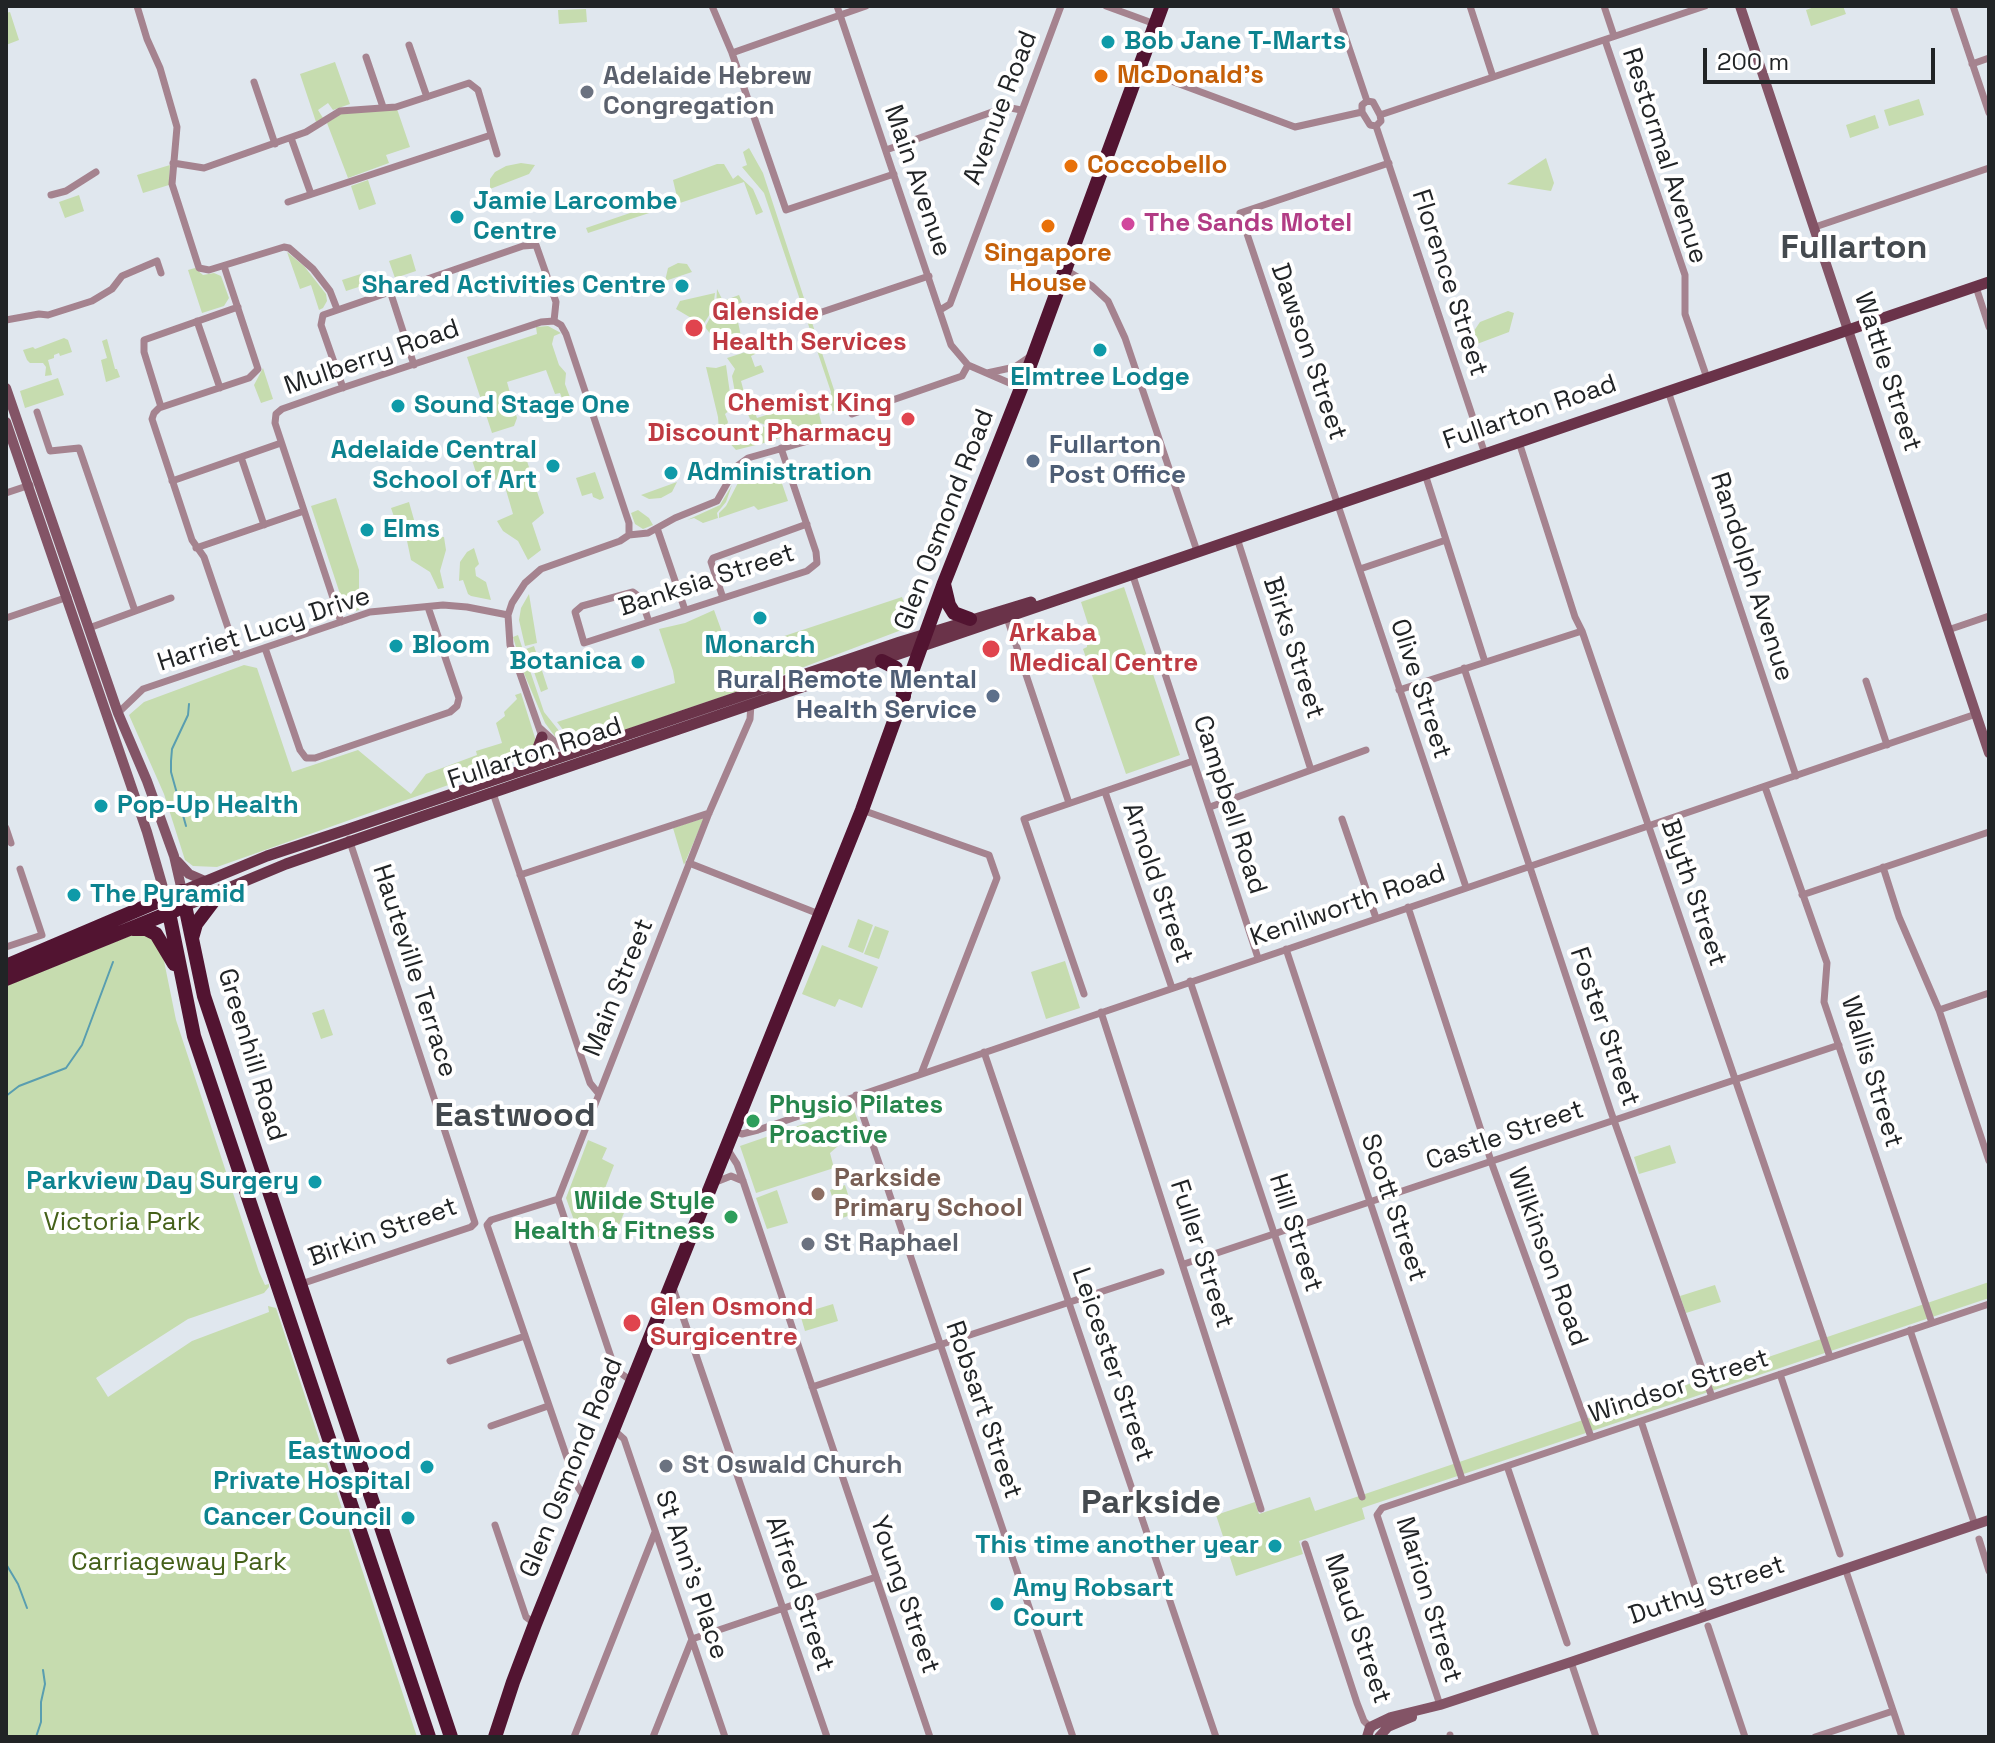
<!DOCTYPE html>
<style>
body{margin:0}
#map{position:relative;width:1995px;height:1743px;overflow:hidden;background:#e0e7ee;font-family:"Space Grotesk",sans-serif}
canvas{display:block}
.frame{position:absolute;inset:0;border:8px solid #212426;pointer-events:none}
.scale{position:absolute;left:1703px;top:48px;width:232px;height:36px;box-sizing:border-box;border:4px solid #212426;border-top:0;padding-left:10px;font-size:24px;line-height:28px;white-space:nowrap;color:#212426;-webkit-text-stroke:6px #fff;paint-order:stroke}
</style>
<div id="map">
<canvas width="1995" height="1743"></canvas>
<div class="frame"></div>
<div class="scale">200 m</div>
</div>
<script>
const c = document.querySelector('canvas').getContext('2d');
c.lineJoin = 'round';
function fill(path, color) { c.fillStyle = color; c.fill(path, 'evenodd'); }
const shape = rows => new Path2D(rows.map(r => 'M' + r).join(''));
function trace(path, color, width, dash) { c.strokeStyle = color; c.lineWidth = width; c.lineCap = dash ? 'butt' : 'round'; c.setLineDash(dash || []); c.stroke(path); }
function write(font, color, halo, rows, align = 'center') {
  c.font = font + ' "Space Grotesk",sans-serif'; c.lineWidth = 8; c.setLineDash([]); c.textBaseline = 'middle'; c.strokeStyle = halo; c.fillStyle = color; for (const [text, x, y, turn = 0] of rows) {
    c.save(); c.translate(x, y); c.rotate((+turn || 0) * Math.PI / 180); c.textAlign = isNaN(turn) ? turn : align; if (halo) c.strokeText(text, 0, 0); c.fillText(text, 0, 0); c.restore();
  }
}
fill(shape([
 [1817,6,1843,6,1846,14,1811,26,1806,10],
 [586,9,587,22,559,24,558,10],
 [10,12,19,40,6,45,6,13],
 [335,62,350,104,333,110,328,103,318,110,323,118,316,122,300,74],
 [1919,99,1924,115,1889,126,1884,110],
 [397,109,410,147,386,155,389,163,348,178,327,123,342,113],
 [1875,115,1879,128,1850,138,1846,125],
 [749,148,763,173,841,411,829,411,831,392,764,193,742,167,747,165,743,152],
 [1546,158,1554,183,1551,191,1507,184],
 [521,163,535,165,529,174,490,189,490,179,495,172,506,166],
 [717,164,724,164,733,179,738,175,753,189,763,212,756,215,744,182,588,233,586,228,677,197,673,180],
 [170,165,169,185,143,193,137,175],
 [368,180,376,204,359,210,351,186],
 [79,195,84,211,65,218,59,202],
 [287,252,304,266,326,294,327,301,323,308,319,310,311,285,300,289],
 [411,254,416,271,395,278,389,261],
 [678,263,687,264,692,272,665,281,668,268],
 [195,268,203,275,214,273,221,276,229,298,224,306,202,313,188,270],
 [367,272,371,283,346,291,342,280],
 [717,289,723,301,739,295,742,302,738,304,743,319,738,322,742,341,722,349,705,327,716,307],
 [715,293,713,309,703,325,676,309,680,301],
 [1508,311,1514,313,1509,332,1461,350,1480,322],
 [548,326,561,333,554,336,552,344,559,365,566,373,565,384,574,408,563,401,560,393,555,394,546,370,507,382,517,418,514,426,492,433,467,357,537,334,536,327],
 [64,338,68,340,72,352,60,356,59,353,54,355,54,358,48,360,52,375,45,376,46,367,43,363,30,363,27,360,23,350,33,347,35,349],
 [107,339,115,369,117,369,120,377,106,382,101,360,107,358,102,341],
 [755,349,757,353,751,356,755,367,761,365,764,372,741,381,745,396,736,398,732,376,735,369,727,358],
 [726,365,732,408,725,414,728,422,725,430,719,431,718,417,706,367,716,368],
 [263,368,273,399,261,403,254,385],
 [58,378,64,395,25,408,20,391],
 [749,397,757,418,815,399,822,425,773,440,768,426,750,419,742,400],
 [757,424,767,428,772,441,736,450,725,438,731,425,745,427],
 [512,447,522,452,526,458,544,513,532,523,541,550,528,560,518,541,503,531,497,521,513,514,506,490,503,490,498,479,480,485,472,460],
 [770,462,776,466,788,501,758,510,754,506,719,518,719,513,726,506,741,477,755,467],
 [595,472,604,498,600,500,593,497,592,493,582,496,576,478],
 [677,482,672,492,661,498,649,499,641,495],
 [732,485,726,502,717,513,718,518,703,523,694,518,687,520,720,505],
 [336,498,359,570,359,610,349,613,342,609,339,602,342,600,311,506],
 [409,502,418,534,424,533,428,538,439,534,440,537,444,537,446,550,440,571,444,588,438,589,430,572,411,560,406,536,401,537,391,508],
 [638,510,649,518,653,525,643,529,635,524,631,513],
 [474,548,479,564,475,568,476,576,486,582,491,600,471,596,468,594,463,580,459,581,460,562,467,552],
 [1124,587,1180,755,1126,774,1083,649,1087,647,1088,624,1081,602],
 [529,594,537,643,525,646,519,620,521,608],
 [902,597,912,626,759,684,572,748,567,735,557,722,675,683,673,671,659,629,685,623,714,610,730,654],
 [518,635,544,712,564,737,565,742,562,746,545,723,523,671,513,637],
 [534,646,548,689,541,692,526,649],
 [244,665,257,668,292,772,358,750,411,794,426,774,477,755,476,751,502,743,496,723,505,716,504,712,517,699,515,695,521,693,536,741,533,755,217,867,193,866,185,860,164,794,129,715,144,702],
 [704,818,684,865,673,828],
 [858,919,873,925,863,953,848,947],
 [875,926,889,931,879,959,864,954],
 [137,933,149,935,162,951,176,1020,259,1272,265,1285,269,1284,269,1287,264,1293,188,1319,96,1378,108,1397,192,1341,269,1312,268,1306,276,1308,417,1737,6,1737,6,986],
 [822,945,878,967,862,1008,839,999,835,1007,802,994],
 [1065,961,1080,1008,1046,1019,1031,972],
 [324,1009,333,1035,321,1039,312,1013],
 [853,1107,860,1128,835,1137,838,1146,830,1153,834,1168,756,1193,740,1146],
 [588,1140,607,1148,602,1159,614,1165,602,1196,626,1208,612,1242,594,1235,581,1240,566,1198],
 [1670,1145,1676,1163,1639,1174,1634,1157],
 [845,1185,854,1214,839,1219,830,1190],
 [777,1190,788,1223,767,1229,756,1198],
 [1989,1282,1989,1298,1362,1508,1365,1519,1299,1541,1303,1554,1236,1576,1216,1515,1255,1502,1259,1514,1310,1497,1315,1511],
 [1715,1285,1721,1302,1686,1313,1680,1296],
 [833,1304,838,1321,805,1331,800,1314]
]), '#c6dcaf');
trace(shape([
 [186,826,171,772,171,761,172,749,188,715,189,704],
 [6,1096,19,1086,66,1068,82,1045,113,962],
 [6,1564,18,1584,27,1608],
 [36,1737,41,1722,41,1702,45,1684,43,1670]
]), '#599eb0', 2);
trace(shape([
 [137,6,147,39,160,68,177,127,172,184,199,268,209,270,284,247,289,248,313,269,330,291,337,309],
 [712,6,732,53,786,210,894,174],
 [837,6,951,345,968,365,962,376,852,414],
 [1106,6,1155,24],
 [1335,6,1367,101],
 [1470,6,1493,77],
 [1604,6,1614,36],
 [1953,6,1989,113],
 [1605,40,1685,275,1685,314,1707,378],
 [409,45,427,97],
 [732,53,866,6],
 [366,57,383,107],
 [1972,64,1989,58],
 [1139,69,1295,127,1362,112],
 [254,82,275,144],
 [1367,101,1373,102,1380,115,1381,121,1376,126,1370,125,1362,112,1362,105,1367,101],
 [1380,115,1705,6],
 [1376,126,1485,454],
 [291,138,311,194],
 [886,150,1006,107,1021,110],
 [173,163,204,168,306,132,340,111,396,107,469,83,478,90,497,154],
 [1389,163,1240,213,1466,887],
 [51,195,66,191,96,172],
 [288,202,491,135],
 [1815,227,1989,168],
 [224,266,258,369,249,378,159,408,154,413,152,419,192,540,204,557,238,657],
 [1066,270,1092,286,1108,301,1125,338,1197,551],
 [1976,287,1989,327],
 [390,291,414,365],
 [940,310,950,304,1061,6],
 [816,314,929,276],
 [6,320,39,314,48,315,92,301,112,289,122,276,157,261,161,273],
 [197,321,220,388],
 [968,365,1021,388],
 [987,373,1015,367,1031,356],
 [343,388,321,325,323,315,523,246,536,245,556,302,554,321,561,325,566,334,629,523,629,535,620,541,541,569,525,583,512,603,508,615,510,645,551,762],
 [1668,391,1796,776],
 [161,407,144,352,144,340,238,307],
 [37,412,50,451,79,448,135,611],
 [1519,442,1575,617,1582,631,1830,1357],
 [241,457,264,525],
 [1425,474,1485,662],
 [172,481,281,443],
 [6,493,30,485],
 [657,528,685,610],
 [629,535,648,533,675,518,717,501,737,466,748,458,833,434],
 [1237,538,1311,770],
 [196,548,304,511],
 [1360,569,1446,540],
 [1132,573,1258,958],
 [723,598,711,562,713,558,807,524],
 [6,618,68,597],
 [1007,618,1069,803],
 [341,622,275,423,276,414,282,409,336,390,541,322,554,321],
 [649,622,641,598,633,592,582,606,575,612,584,643,807,571,817,563,816,552,781,448],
 [89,628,171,598],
 [1948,630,1989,616],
 [265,648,300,750,306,758,315,758,450,712,457,706,459,698,428,607],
 [1464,668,1611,1112,1712,1397],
 [1866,681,1887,745],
 [1399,690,1582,631],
 [118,713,143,689,370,612,443,605,467,607,508,615],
 [540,728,563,749,571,751],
 [1765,787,1827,963,1824,1002,1932,1323],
 [1105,792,1172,988],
 [493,793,590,1083,599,1094],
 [1210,807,1366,750],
 [862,810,989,855,997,878,921,1074],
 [1342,819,1376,918],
 [6,828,11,843],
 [689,863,819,914],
 [1883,867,1899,917,1939,1010,1989,1161],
 [520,875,709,813],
 [1802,895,1989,832],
 [1408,907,1493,1167,1591,1437],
 [6,947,42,935,20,869],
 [1286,949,1462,1479],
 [1190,981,1362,1497],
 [1084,994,1024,819,1193,761],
 [1939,1010,1989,993],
 [1101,1012,1261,1509],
 [984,1052,1216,1737],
 [856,1095,1073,1737],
 [734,1131,742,1134,758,1130,1976,714],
 [728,1150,737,1164,743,1181,930,1737],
 [716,1182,731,1176,743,1181],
 [558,1199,491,1220,487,1225,576,1484,585,1498],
 [1184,1264,1839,1045],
 [301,1284,471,1227,475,1223,349,839],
 [672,1285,827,1737],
 [1910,1330,1975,1525],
 [450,1361,525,1336],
 [1780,1374,1840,1554],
 [633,1382,616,1370,612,1360,558,1199,709,813,750,719,751,704],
 [812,1387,1161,1272],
 [1641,1421,1704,1614],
 [491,1426,548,1406],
 [614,1430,624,1439,725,1737],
 [1507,1466,1567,1643],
 [495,1525,526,1617,535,1624],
 [1979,1539,1989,1571],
 [1305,1544,1357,1703,1364,1721,1372,1729],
 [1845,1568,1902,1737],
 [1708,1626,1745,1737],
 [1571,1662,1596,1737],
 [1440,1705,1377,1515,1382,1508,1989,1304],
 [1450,1735,1450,1737],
 [574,1737,655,1532],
 [653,1737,692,1639,876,1577],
 [1815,1737,1893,1711]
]), '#a5838f', 7);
trace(shape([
 [1740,6,1989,753],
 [6,388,118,713,147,781,174,856,182,891],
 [6,422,147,832,166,898],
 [177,861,189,874,205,881],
 [1367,1737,1370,1727,1391,1717,1440,1705,1571,1662,1989,1520],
 [1379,1737,1388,1727,1412,1717]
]), '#835466', 10);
trace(shape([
 [526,769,535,756,542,737],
 [182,891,267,856,346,830,900,642,1031,602],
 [185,906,286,864,421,817,1989,282]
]), '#6a3349', 11);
trace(shape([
 [944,584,949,605,954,613,970,619],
 [882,661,896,668,904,696],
 [166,898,194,1036,429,1737],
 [133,929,146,929,156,934,174,964],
 [192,938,196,924,221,891],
 [6,966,182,891,204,996,451,1737],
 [6,979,176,910],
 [495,1737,513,1682,535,1624,862,810,944,583,1029,368,1162,6]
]), '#521431', 14);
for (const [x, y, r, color] of [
 [1108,42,8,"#0f9aa8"],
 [1101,76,8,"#e8710a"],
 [587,92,8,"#6b7280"],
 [1071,166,8,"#e8710a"],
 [457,217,8,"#0f9aa8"],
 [1128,224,8,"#d1479c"],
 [1048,226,8,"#e8710a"],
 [682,286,8,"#0f9aa8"],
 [694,328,10,"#e0444e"],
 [1100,350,8,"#0f9aa8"],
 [398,406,8,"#0f9aa8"],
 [908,419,8,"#e0444e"],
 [1033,461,8,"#5c6f8a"],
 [553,466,8,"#0f9aa8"],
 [671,473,8,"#0f9aa8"],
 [367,530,8,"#0f9aa8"],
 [760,618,8,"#0f9aa8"],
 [396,646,8,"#0f9aa8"],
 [991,649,10,"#e0444e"],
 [638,662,8,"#0f9aa8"],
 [993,696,8,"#5c6f8a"],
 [101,806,8,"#0f9aa8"],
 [74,895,8,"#0f9aa8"],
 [753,1121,8,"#2e9e5b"],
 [315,1182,8,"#0f9aa8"],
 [818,1194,8,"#8d6e63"],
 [731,1217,8,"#2e9e5b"],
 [808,1244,8,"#6b7280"],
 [632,1323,10,"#e0444e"],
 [666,1466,8,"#6b7280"],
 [427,1467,8,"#0f9aa8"],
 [408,1518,8,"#0f9aa8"],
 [1275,1546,8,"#0f9aa8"],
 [997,1604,8,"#0f9aa8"]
]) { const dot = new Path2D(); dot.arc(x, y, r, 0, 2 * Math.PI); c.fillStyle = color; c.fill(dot); trace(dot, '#fff', 3); }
write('bold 26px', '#0d838f', '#fff', [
 ["Bob Jane T-Marts",1124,42],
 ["Jamie Larcombe",473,202],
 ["Centre",473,232],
 ["Shared Activities Centre",666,286,"right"],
 ["Elmtree Lodge",1100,378,"center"],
 ["Sound Stage One",414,406],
 ["Adelaide Central",537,451,"right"],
 ["School of Art",537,481,"right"],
 ["Administration",687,473],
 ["Elms",383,530],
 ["Bloom",412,646],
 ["Monarch",760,646,"center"],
 ["Botanica",622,662,"right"],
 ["Pop-Up Health",117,806],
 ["The Pyramid",90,895],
 ["Parkview Day Surgery",299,1182,"right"],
 ["Eastwood",411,1452,"right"],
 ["Private Hospital",411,1482,"right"],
 ["Cancer Council",392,1518,"right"],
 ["This time another year",1259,1546,"right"],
 ["Amy Robsart",1013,1589],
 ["Court",1013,1619]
], 'left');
write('bold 26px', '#c56008', '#fff', [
 ["McDonald's",1117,76],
 ["Coccobello",1087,166],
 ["Singapore",1048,254,"center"],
 ["House",1048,284,"center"]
], 'left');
write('bold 26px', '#5b616d', '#fff', [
 ["Adelaide Hebrew",603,77],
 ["Congregation",603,107],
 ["St Raphael",824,1244],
 ["St Oswald Church",682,1466]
], 'left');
write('26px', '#212426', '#fff', [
 ["Avenue Road",1001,108,-69],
 ["Restormal Avenue",1664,156,72],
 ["Main Avenue",917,181,71],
 ["Florence Street",1449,283,72],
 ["Dawson Street",1308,352,71],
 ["Mulberry Road",372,358,-19],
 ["Wattle Street",1887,372,72],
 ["Fullarton Road",1530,413,-19],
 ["Glen Osmond Road",945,520,-69],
 ["Randolph Avenue",1751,577,72],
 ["Banksia Street",707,581,-18],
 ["Harriet Lucy Drive",264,630,-18],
 ["Birks Street",1293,648,72],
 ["Olive Street",1420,689,72],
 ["Fullarton Road",535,754,-18],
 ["Campbell Road",1229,805,72],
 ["Arnold Street",1157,883,71],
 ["Blyth Street",1693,893,71],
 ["Kenilworth Road",1348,906,-19],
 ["Hauteville Terrace",414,971,72],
 ["Main Street",619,988,-68],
 ["Foster Street",1604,1027,71],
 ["Greenhill Road",251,1055,73],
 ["Wallis Street",1871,1072,73],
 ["Castle Street",1505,1136,-19],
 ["Scott Street",1393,1208,71],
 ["Birkin Street",383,1233,-20],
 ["Hill Street",1295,1233,72],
 ["Fuller Street",1201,1254,72],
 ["Wilkinson Road",1547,1257,70],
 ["Leicester Street",1112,1365,71],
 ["Windsor Street",1679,1387,-18],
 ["Robsart Street",983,1410,71],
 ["Glen Osmond Road",572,1468,-68],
 ["St Ann's Place",691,1575,71],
 ["Duthy Street",1707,1591,-19],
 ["Alfred Street",799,1594,71],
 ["Young Street",904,1595,71],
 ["Marion Street",1428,1600,73],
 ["Maud Street",1357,1629,71]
]);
write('bold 26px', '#b23c85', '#fff', [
 ["The Sands Motel",1144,224]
], 'left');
write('bold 26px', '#be3a42', '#fff', [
 ["Glenside",712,313],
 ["Health Services",712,343],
 ["Chemist King",892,404,"right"],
 ["Discount Pharmacy",892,434,"right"],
 ["Arkaba",1009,634],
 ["Medical Centre",1009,664],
 ["Glen Osmond",650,1308],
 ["Surgicentre",650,1338]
], 'left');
write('bold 26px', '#4e5e75', '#fff', [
 ["Fullarton",1049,446],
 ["Post Office",1049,476],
 ["Rural Remote Mental",977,681,"right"],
 ["Health Service",977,711,"right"]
], 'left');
write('bold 26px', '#27864d', '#fff', [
 ["Physio Pilates",769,1106],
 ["Proactive",769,1136],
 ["Wilde Style",715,1202,"right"],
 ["Health & Fitness",715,1232,"right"]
], 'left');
write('bold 26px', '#785e54', '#fff', [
 ["Parkside",834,1179],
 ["Primary School",834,1209]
], 'left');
write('26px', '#446019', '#fff', [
 ["Victoria Park",122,1223],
 ["Carriageway Park",179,1563]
]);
write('bold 34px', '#444a4f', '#fff', [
 ["Fullarton",1854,249],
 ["Eastwood",515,1117],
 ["Parkside",1151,1504]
]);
</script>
